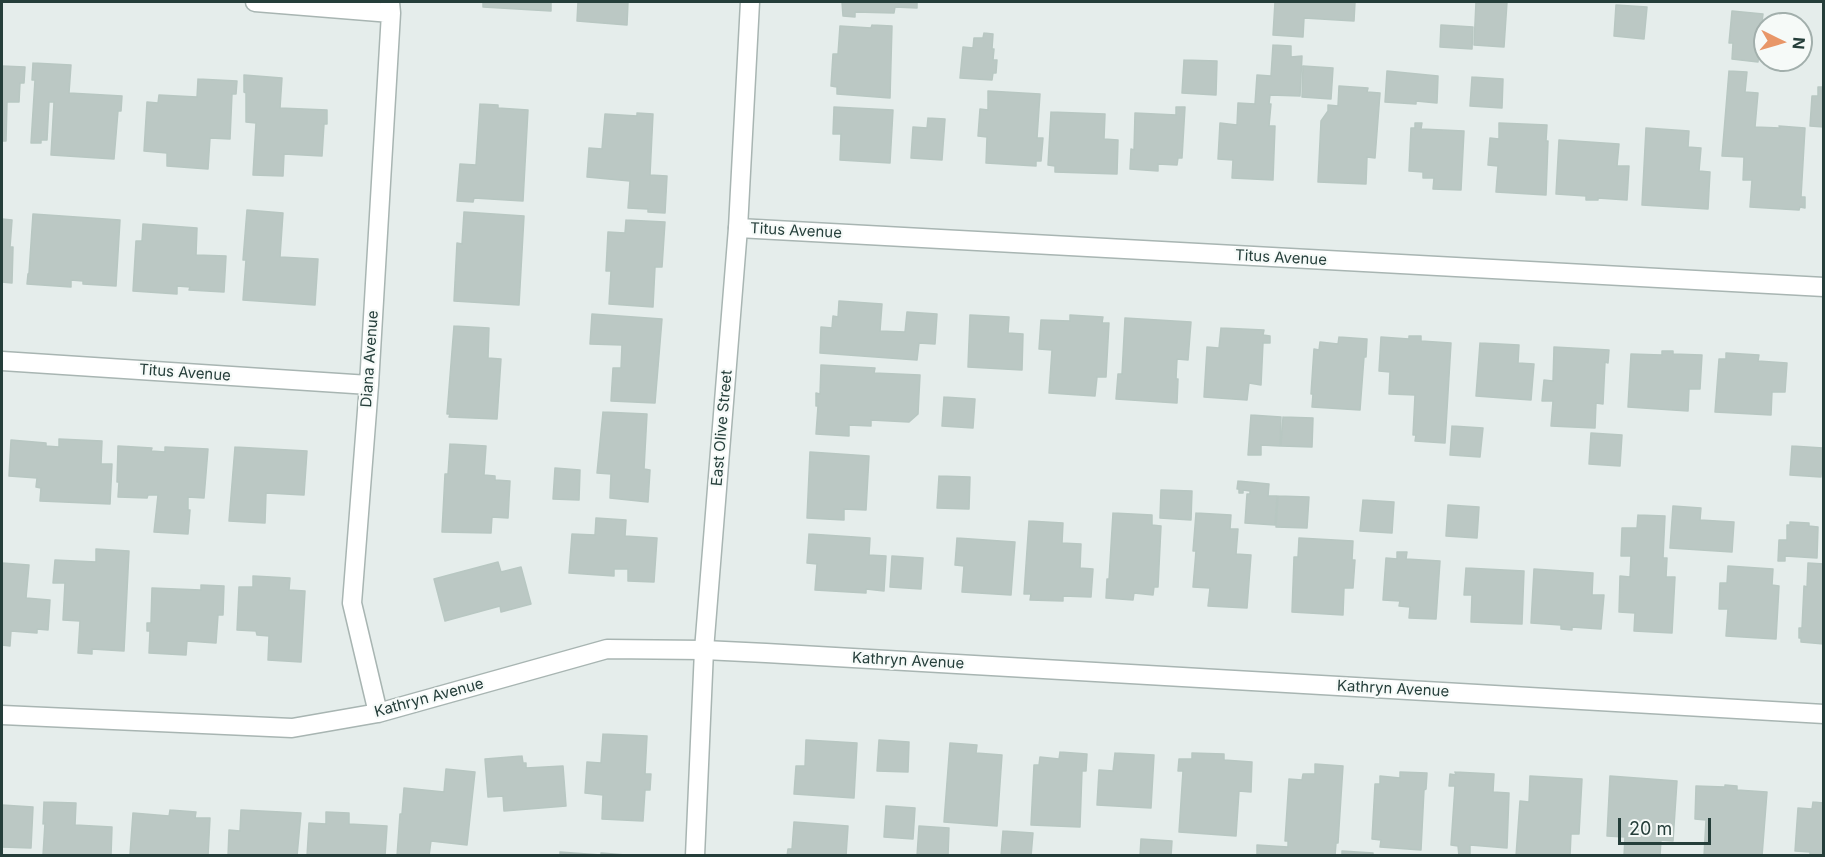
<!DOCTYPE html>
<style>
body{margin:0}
#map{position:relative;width:1825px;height:857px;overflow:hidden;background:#e5edeb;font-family:Inter,sans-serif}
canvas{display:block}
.frame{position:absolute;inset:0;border:3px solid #253e3a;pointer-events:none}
.north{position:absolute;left:1753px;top:12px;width:60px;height:60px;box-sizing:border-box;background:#f6faf8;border:2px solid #a2afac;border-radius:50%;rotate:95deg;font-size:16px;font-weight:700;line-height:24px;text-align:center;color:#253e3a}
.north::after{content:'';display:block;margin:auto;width:21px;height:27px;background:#e89668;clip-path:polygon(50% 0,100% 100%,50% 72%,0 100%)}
.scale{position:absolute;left:1618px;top:818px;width:93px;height:27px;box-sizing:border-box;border:3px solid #253e3a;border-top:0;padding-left:8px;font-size:18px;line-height:21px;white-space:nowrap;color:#253e3a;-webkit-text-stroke:4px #f6faf8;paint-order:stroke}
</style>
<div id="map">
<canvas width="1825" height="857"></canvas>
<div class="frame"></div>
<div class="north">N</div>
<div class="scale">20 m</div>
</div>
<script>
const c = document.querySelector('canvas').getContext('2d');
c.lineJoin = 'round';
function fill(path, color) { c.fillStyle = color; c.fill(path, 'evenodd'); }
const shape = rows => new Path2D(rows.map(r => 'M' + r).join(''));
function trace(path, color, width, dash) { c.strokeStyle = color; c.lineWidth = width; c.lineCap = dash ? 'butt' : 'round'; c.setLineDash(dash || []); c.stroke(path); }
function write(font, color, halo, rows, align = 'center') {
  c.font = font + ' Inter,sans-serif'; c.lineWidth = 4.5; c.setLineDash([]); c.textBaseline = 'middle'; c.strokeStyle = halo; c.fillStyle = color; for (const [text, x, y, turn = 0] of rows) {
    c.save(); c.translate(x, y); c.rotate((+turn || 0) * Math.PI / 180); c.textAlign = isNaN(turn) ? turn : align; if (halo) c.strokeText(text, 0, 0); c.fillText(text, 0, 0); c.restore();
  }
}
const building = shape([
 [483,2,551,2,551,11,483,7,483,2],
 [578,2,628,2,627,25,577,21,578,2],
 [842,2,917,2,917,8,895,7,894,13,855,12,855,17,843,16,842,2],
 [1275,2,1355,2,1354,21,1304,18,1303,37,1273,35,1275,2],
 [1476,2,1507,2,1504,47,1474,45,1476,2],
 [1616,5,1647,7,1644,39,1614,36,1616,5],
 [1732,11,1763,14,1762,22,1767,24,1765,24,1765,34,1761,34,1758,62,1732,59,1733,43,1729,43,1732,11],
 [872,25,892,26,890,98,837,94,837,87,831,86,833,54,838,54,840,26,871,28,872,25],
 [1441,25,1473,27,1472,49,1440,47,1441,25],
 [984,33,993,34,992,49,994,49,993,60,997,60,996,73,993,73,992,80,960,78,963,47,973,48,974,38,983,38,984,33],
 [1273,45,1291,46,1291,57,1302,56,1300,96,1270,95,1269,104,1271,104,1269,126,1275,126,1273,180,1232,178,1233,160,1218,159,1220,123,1237,125,1238,103,1255,104,1257,75,1271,76,1273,45],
 [1184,60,1217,61,1216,95,1182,93,1184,60],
 [33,63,71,65,69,93,122,96,121,111,118,111,114,159,51,155,54,102,49,102,47,140,41,140,41,143,31,143,35,80,32,80,33,63],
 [2,66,25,67,24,83,20,83,19,102,7,102,6,141,2,141,2,66],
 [1303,66,1333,68,1331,99,1302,97,1303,66],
 [1387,71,1438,76,1437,103,1416,101,1416,104,1385,102,1387,71],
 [1729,71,1747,72,1745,92,1758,93,1755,127,1780,128,1779,126,1805,128,1801,197,1805,197,1805,208,1800,207,1799,210,1750,207,1752,180,1743,180,1744,157,1722,156,1729,71],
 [244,75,282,78,280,108,327,110,327,124,324,124,322,156,284,154,283,176,253,175,256,123,246,122,246,93,244,92,244,75],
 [1472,77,1503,79,1502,108,1470,106,1472,77],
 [198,79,237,81,236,94,232,94,230,139,210,138,208,169,167,166,167,153,144,151,147,102,158,103,159,95,197,97,198,79],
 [1339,86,1368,88,1367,92,1380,93,1375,158,1367,157,1366,184,1318,182,1321,121,1328,111,1328,105,1338,106,1339,86],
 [1818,87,1824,87,1824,127,1810,126,1812,96,1818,96,1818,87],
 [988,91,1040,94,1037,138,1043,138,1041,161,1036,161,1036,166,986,163,987,137,978,136,980,109,988,110,988,91],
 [480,104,498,105,498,108,528,110,523,201,474,198,473,202,457,201,460,164,476,165,480,104],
 [834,107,893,110,890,163,840,160,841,134,833,134,834,107],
 [1176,107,1185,107,1182,158,1178,158,1177,165,1158,164,1158,171,1130,169,1131,149,1134,150,1135,113,1176,115,1176,107],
 [1051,112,1105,114,1104,139,1118,140,1117,174,1055,172,1055,166,1048,165,1051,112],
 [637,113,653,114,650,175,667,176,665,213,648,212,648,209,628,208,630,181,587,177,589,148,602,149,605,114,637,116,637,113],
 [928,118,945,119,942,160,911,158,913,127,927,128,928,118],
 [1415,123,1422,123,1421,129,1464,131,1461,190,1433,189,1434,178,1423,178,1423,172,1409,171,1411,128,1415,128,1415,123],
 [1499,123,1547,125,1546,141,1548,141,1546,195,1496,192,1498,166,1488,165,1490,138,1499,139,1499,123],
 [1646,128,1689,131,1688,147,1701,148,1699,171,1710,172,1708,209,1642,205,1646,128],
 [1559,140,1619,144,1617,166,1629,166,1627,200,1598,198,1598,200,1586,200,1586,196,1556,194,1559,140],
 [247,210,283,213,280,257,318,259,315,305,243,300,246,260,243,260,247,210],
 [464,212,524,216,519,305,454,301,457,243,462,244,464,212],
 [33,214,120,220,116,286,83,284,83,281,71,280,71,287,27,284,28,274,29,273,33,214],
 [2,219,12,220,10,247,13,247,12,283,2,282,2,219],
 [626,220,665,222,662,267,655,267,653,307,609,304,611,271,606,271,608,232,625,233,626,220],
 [143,224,197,228,196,255,226,256,224,292,189,290,190,287,177,286,177,294,133,291,136,241,142,241,143,224],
 [839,301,882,304,880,331,905,332,907,312,937,314,935,344,919,343,917,360,820,353,821,327,832,328,833,316,838,317,839,301],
 [592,314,662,319,655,403,611,401,613,368,621,368,622,345,590,344,592,314],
 [970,315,1009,317,1008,333,1023,334,1022,370,968,367,970,315],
 [1070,315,1103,317,1102,323,1109,323,1106,377,1097,377,1095,396,1049,393,1052,350,1039,349,1041,320,1070,321,1070,315],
 [1125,318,1191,322,1188,360,1177,359,1176,379,1178,379,1177,403,1116,399,1118,374,1122,374,1125,318],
 [454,326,489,328,488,358,501,359,497,419,449,417,450,414,447,414,454,326],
 [1221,328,1264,330,1263,335,1270,336,1270,343,1263,343,1261,385,1249,383,1247,400,1204,397,1207,347,1219,348,1221,328],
 [1409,336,1421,336,1421,341,1451,343,1445,443,1415,441,1416,435,1413,435,1415,395,1389,394,1390,372,1379,371,1381,337,1409,339,1409,336],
 [1339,337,1367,339,1366,357,1364,357,1360,410,1312,407,1313,394,1311,394,1314,349,1319,350,1320,342,1338,344,1339,337],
 [1480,343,1519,345,1518,363,1534,364,1531,400,1476,396,1480,343],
 [1554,347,1609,350,1608,363,1605,362,1603,404,1596,403,1595,428,1551,426,1553,401,1542,401,1544,380,1553,381,1554,347],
 [1662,351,1673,351,1673,354,1702,355,1700,389,1689,389,1688,411,1628,407,1631,354,1662,355,1662,351],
 [1726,353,1759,355,1758,361,1787,363,1785,392,1772,392,1771,415,1715,412,1719,359,1726,359,1726,353],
 [821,365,875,368,874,373,920,375,918,414,909,422,871,420,871,426,849,425,849,436,816,434,818,406,816,406,816,393,820,394,821,365],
 [944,397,975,399,973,428,942,426,944,397],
 [603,412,647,414,644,469,650,470,648,502,610,498,611,474,597,473,603,412],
 [1251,415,1281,417,1280,446,1261,445,1261,455,1248,455,1251,415],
 [1283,417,1313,418,1312,447,1281,446,1283,417],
 [1452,426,1483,428,1480,457,1450,455,1452,426],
 [1591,433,1622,435,1620,466,1589,464,1591,433],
 [59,439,102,441,101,464,112,464,110,504,40,501,41,488,36,487,37,478,9,476,11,440,46,443,46,446,59,447,59,439],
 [450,444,486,446,484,475,495,476,495,480,510,481,508,518,492,517,491,533,442,532,445,474,448,474,450,444],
 [118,446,152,448,151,451,165,452,165,447,208,449,204,498,188,497,188,510,190,510,188,534,154,532,158,495,148,495,147,498,118,497,119,482,117,482,118,446],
 [1792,446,1823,448,1821,477,1790,475,1792,446],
 [235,447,307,451,304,495,266,493,265,523,229,521,235,447],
 [810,452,869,456,866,510,844,509,844,520,807,518,810,452],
 [555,468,580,470,579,500,553,499,555,468],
 [939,476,970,477,969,509,937,508,939,476],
 [1238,481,1269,484,1268,496,1277,496,1275,525,1245,523,1247,494,1250,494,1250,491,1243,490,1243,493,1239,493,1239,489,1237,489,1238,481],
 [1161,490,1192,491,1191,520,1160,518,1161,490],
 [1278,496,1309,497,1307,528,1276,527,1278,496],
 [1363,500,1394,502,1392,533,1360,531,1363,500],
 [1448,505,1479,507,1477,538,1446,536,1448,505],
 [1673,506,1701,508,1700,520,1734,522,1732,552,1670,548,1673,506],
 [1113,513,1152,515,1152,525,1161,526,1158,587,1154,587,1153,595,1134,593,1133,600,1106,598,1107,579,1109,579,1113,513],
 [1196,513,1231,515,1230,529,1238,529,1236,554,1251,555,1247,608,1208,606,1210,588,1193,587,1196,551,1193,551,1196,513],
 [1638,515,1665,516,1663,558,1667,558,1666,577,1675,577,1672,633,1634,631,1635,613,1619,612,1620,576,1630,577,1631,556,1621,556,1622,528,1637,528,1638,515],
 [596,518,626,520,625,536,657,538,654,582,628,581,628,569,614,569,614,576,569,573,572,534,595,535,596,518],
 [1029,521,1063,523,1062,543,1081,544,1080,568,1093,569,1091,597,1063,596,1063,601,1030,600,1031,594,1024,594,1029,521],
 [1790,522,1809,523,1809,526,1818,527,1817,558,1785,556,1785,561,1778,561,1779,540,1787,540,1787,525,1790,525,1790,522],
 [809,534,870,538,869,555,886,556,884,591,866,589,866,593,815,590,817,564,807,563,809,534],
 [957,538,1015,542,1011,595,962,592,964,566,955,565,957,538],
 [1299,538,1353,541,1352,560,1355,560,1353,588,1344,588,1343,615,1292,612,1294,557,1298,557,1299,538],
 [96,549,129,551,124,651,92,649,92,654,78,653,80,621,63,620,65,583,53,583,55,560,96,562,96,549],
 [1397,552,1407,552,1406,559,1440,561,1436,619,1409,618,1410,607,1399,606,1400,601,1383,600,1386,558,1397,559,1397,552],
 [892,556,923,558,921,589,890,587,892,556],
 [498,562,501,572,521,567,531,604,501,612,500,606,445,621,434,579,498,562],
 [2,563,29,565,26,598,50,600,48,630,37,629,37,633,11,631,10,646,2,645,2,563],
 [1808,563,1824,564,1824,644,1801,642,1801,638,1799,638,1799,628,1802,628,1804,586,1807,587,1808,563],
 [1728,566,1773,569,1772,585,1779,586,1776,639,1726,636,1728,609,1719,609,1720,583,1727,583,1728,566],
 [1466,568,1524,571,1522,624,1471,622,1472,595,1464,595,1466,568],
 [1534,569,1593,573,1592,595,1604,595,1601,629,1572,627,1572,630,1561,629,1561,625,1531,623,1534,569],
 [253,576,290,578,289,590,305,591,301,662,268,660,269,636,257,635,256,631,237,630,239,587,253,587,253,576],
 [201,585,224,586,223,615,218,615,216,643,187,641,186,655,149,653,150,631,147,631,147,623,151,623,152,588,201,590,201,585],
 [603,734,647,736,645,774,651,774,650,790,645,790,643,821,602,819,603,795,585,793,587,762,601,763,603,734],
 [806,740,857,743,854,798,794,794,796,766,805,766,806,740],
 [879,740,909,742,908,772,877,771,879,740],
 [950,743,977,745,976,753,1002,755,997,826,944,822,950,743],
 [1060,752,1087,754,1086,771,1082,771,1080,827,1031,825,1034,765,1039,765,1040,757,1059,759,1060,752],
 [1115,753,1154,755,1151,808,1097,805,1099,770,1113,771,1115,753],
 [1192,753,1224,754,1224,760,1252,762,1251,792,1239,791,1236,836,1179,832,1183,771,1178,771,1179,759,1192,759,1192,753],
 [522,756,523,763,526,763,526,768,563,766,566,806,504,811,503,796,488,797,485,759,522,756],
 [1315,764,1343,766,1338,843,1336,843,1335,856,1257,856,1257,845,1288,847,1288,841,1285,841,1289,779,1302,780,1303,774,1315,774,1315,764],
 [446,769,475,772,467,845,431,841,429,856,397,856,400,814,402,814,404,788,444,792,446,769],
 [1400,772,1427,773,1426,789,1424,790,1421,850,1380,847,1381,840,1372,839,1375,784,1380,784,1380,776,1400,778,1400,772],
 [1455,772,1494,774,1493,792,1509,793,1507,848,1470,845,1470,855,1472,856,1459,856,1458,846,1451,845,1455,786,1449,786,1450,774,1456,775,1455,772],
 [1530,776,1582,779,1579,834,1571,834,1570,856,1516,856,1520,801,1529,802,1530,776],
 [1610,776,1677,781,1673,841,1661,840,1660,856,1624,856,1625,837,1607,836,1610,776],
 [1725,785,1737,786,1737,790,1767,792,1762,856,1704,856,1706,820,1695,819,1696,786,1725,787,1725,785],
 [44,802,76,803,75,825,112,827,111,856,42,856,43,855,45,823,43,824,44,802],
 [1813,802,1824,803,1824,856,1810,856,1810,852,1795,851,1798,808,1812,809,1813,802],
 [2,805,33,807,31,848,2,847,2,805],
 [886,806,915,808,913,839,884,837,886,806],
 [170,810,196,812,195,818,210,818,208,856,130,854,133,813,169,816,170,810],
 [241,810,301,813,297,856,228,856,229,830,240,831,241,810],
 [326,812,349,813,349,824,387,826,385,856,307,856,309,823,326,824,326,812],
 [794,822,848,826,846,856,787,856,788,849,792,849,794,822],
 [919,826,949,828,948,856,917,856,919,826],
 [1003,831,1033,833,1031,856,1001,856,1003,831],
 [1141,839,1172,841,1171,856,1140,856,1141,839],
 [1342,851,1373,853,1373,856,1342,856,1342,851],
 [560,852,601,855,601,853,626,855,560,856,560,852]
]);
fill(building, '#bbc8c4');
trace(building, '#b8c7c2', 1.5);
const minor = shape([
 [255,2,391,13],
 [738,228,1824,287],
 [2,361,369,385],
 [378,713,352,603,369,385,391,13,390,2],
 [2,715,292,728,378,713,607,649,704,650,766,653,1824,714]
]);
const tertiary = shape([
 [695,856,704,650,738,228,750,2]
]);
trace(minor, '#a8b5b2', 21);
trace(tertiary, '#a8b5b2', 21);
trace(minor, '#fff', 18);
trace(tertiary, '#fff', 18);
write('15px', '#253e3a', '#f6faf8', [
 ["Titus Avenue",796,231,3],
 ["Titus Avenue",1281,258,3],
 ["Diana Avenue",370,359,-86],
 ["Titus Avenue",185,373,4],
 ["East Olive Street",722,428,-85],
 ["Kathryn Avenue",908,661,3],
 ["Kathryn Avenue",1393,689,3],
 ["Kathryn Avenue",429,698,-15]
]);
</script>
